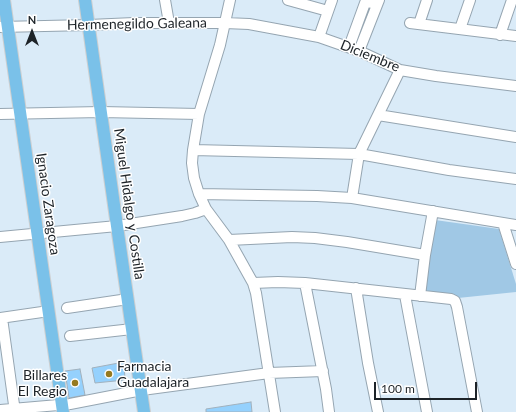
<!DOCTYPE html>
<style>
body{margin:0}
#map{position:relative;width:516px;height:412px;overflow:hidden;background:#daebf8;font-family:Lato,sans-serif}
canvas{display:block}
.north{position:absolute;left:12px;top:12px;width:40px;height:40px;-webkit-text-stroke:3px #fff;paint-order:stroke;rotate:0deg;font-size:11px;font-weight:700;line-height:16px;text-align:center;color:#1d2328}
.north::after{content:'';display:block;margin:auto;width:14px;height:18px;background:#1d2328;clip-path:polygon(50% 0,100% 100%,50% 72%,0 100%)}
.scale{position:absolute;left:374px;top:382px;width:103px;height:18px;box-sizing:border-box;border:2px solid #1d2328;border-top:0;padding-left:5px;font-size:12px;line-height:14px;white-space:nowrap;color:#1d2328;-webkit-text-stroke:3px #fff;paint-order:stroke}
</style>
<div id="map">
<canvas width="516" height="412"></canvas>
<div class="north">N</div>
<div class="scale">100 m</div>
</div>
<script>
const c = document.querySelector('canvas').getContext('2d');
c.lineJoin = 'round';
function fill(path, color) { c.fillStyle = color; c.fill(path, 'evenodd'); }
const shape = rows => new Path2D(rows.map(r => 'M' + r).join(''));
function trace(path, color, width, dash) { c.strokeStyle = color; c.lineWidth = width; c.lineCap = dash ? 'butt' : 'round'; c.setLineDash(dash || []); c.stroke(path); }
function write(font, color, halo, rows, align = 'center') {
  c.font = font + ' Lato,sans-serif'; c.lineWidth = 3; c.setLineDash([]); c.textBaseline = 'middle'; c.strokeStyle = halo; c.fillStyle = color; for (const [text, x, y, turn = 0] of rows) {
    c.save(); c.translate(x, y); c.rotate((+turn || 0) * Math.PI / 180); c.textAlign = isNaN(turn) ? turn : align; if (halo) c.strokeText(text, 0, 0); c.fillText(text, 0, 0); c.restore();
  }
}
fill(shape([
 [435,220,499,229,516,284,516,292,458,298,424,294]
]), '#a0c8e5');
const building = shape([
 [124,362,125,380,95,383,92,368,124,362],
 [80,369,85,395,69,398,65,371,80,369],
 [251,402,252,412,206,412,206,409,251,402]
]);
fill(building, '#95d1fd');
trace(building, '#a1b1bd', 1);
const minor = shape([
 [165,0,169,23],
 [230,0,220,45,199,114,193,150,192,163,194,178,199,194,206,209,229,240,253,283,256,293,275,412],
 [288,0,328,11],
 [410,23,516,36],
 [419,24,427,0],
 [0,27,89,25,134,23,225,23,249,24,319,37,359,51,400,70,436,76,516,86],
 [460,29,470,0],
 [500,35,512,0],
 [319,37,332,0],
 [349,47,365,3,368,2,377,4],
 [359,51,379,0],
 [0,114,101,112,199,114],
 [378,115,516,137],
 [193,150,359,154,449,170,516,179],
 [199,194,317,196,352,198,516,225],
 [352,198,359,154,400,70],
 [503,223,516,264],
 [0,237,117,226,182,216,195,213,206,209],
 [229,240,292,237,315,238,347,242,425,255],
 [253,283,278,282,305,283,451,299,455,301,457,307,477,412],
 [305,283,326,389,329,412],
 [356,288,368,363,378,412],
 [405,295,427,412],
 [420,296,425,255,433,211],
 [67,308,128,299],
 [0,318,49,311],
 [2,318,15,412],
 [70,336,132,329],
 [0,410,70,404,142,390,269,373,323,371]
]);
const major = shape([
 [4,0,63,412],
 [85,0,117,226,144,412]
]);
trace(minor, '#95a5b1', 12);
trace(major, '#cdcfd0', 14);
trace(minor, '#fff', 10);
trace(major, '#7ac1e9', 12);
for (const [x, y, r, color] of [
 [109,374,4,"#957a21"],
 [75,383,4,"#957a21"]
]) { const dot = new Path2D(); dot.arc(x, y, r, 0, 2 * Math.PI); c.fillStyle = color; c.fill(dot); trace(dot, '#fff', 1.5); }
write('14px', '#1d2328', '#fff', [
 ["Hermenegildo Galeana",137,24,-1],
 ["Diciembre",370,56,22],
 ["Ignacio Zaragoza",48,204,82],
 ["Miguel Hidalgo y Costilla",129,204,82]
]);
write('14px', '#1d2328', '#fff', [
 ["Farmacia",117,366],
 ["Guadalajara",117,382],
 ["Billares",67,375,"right"],
 ["El Regio",67,391,"right"]
], 'left');
</script>
